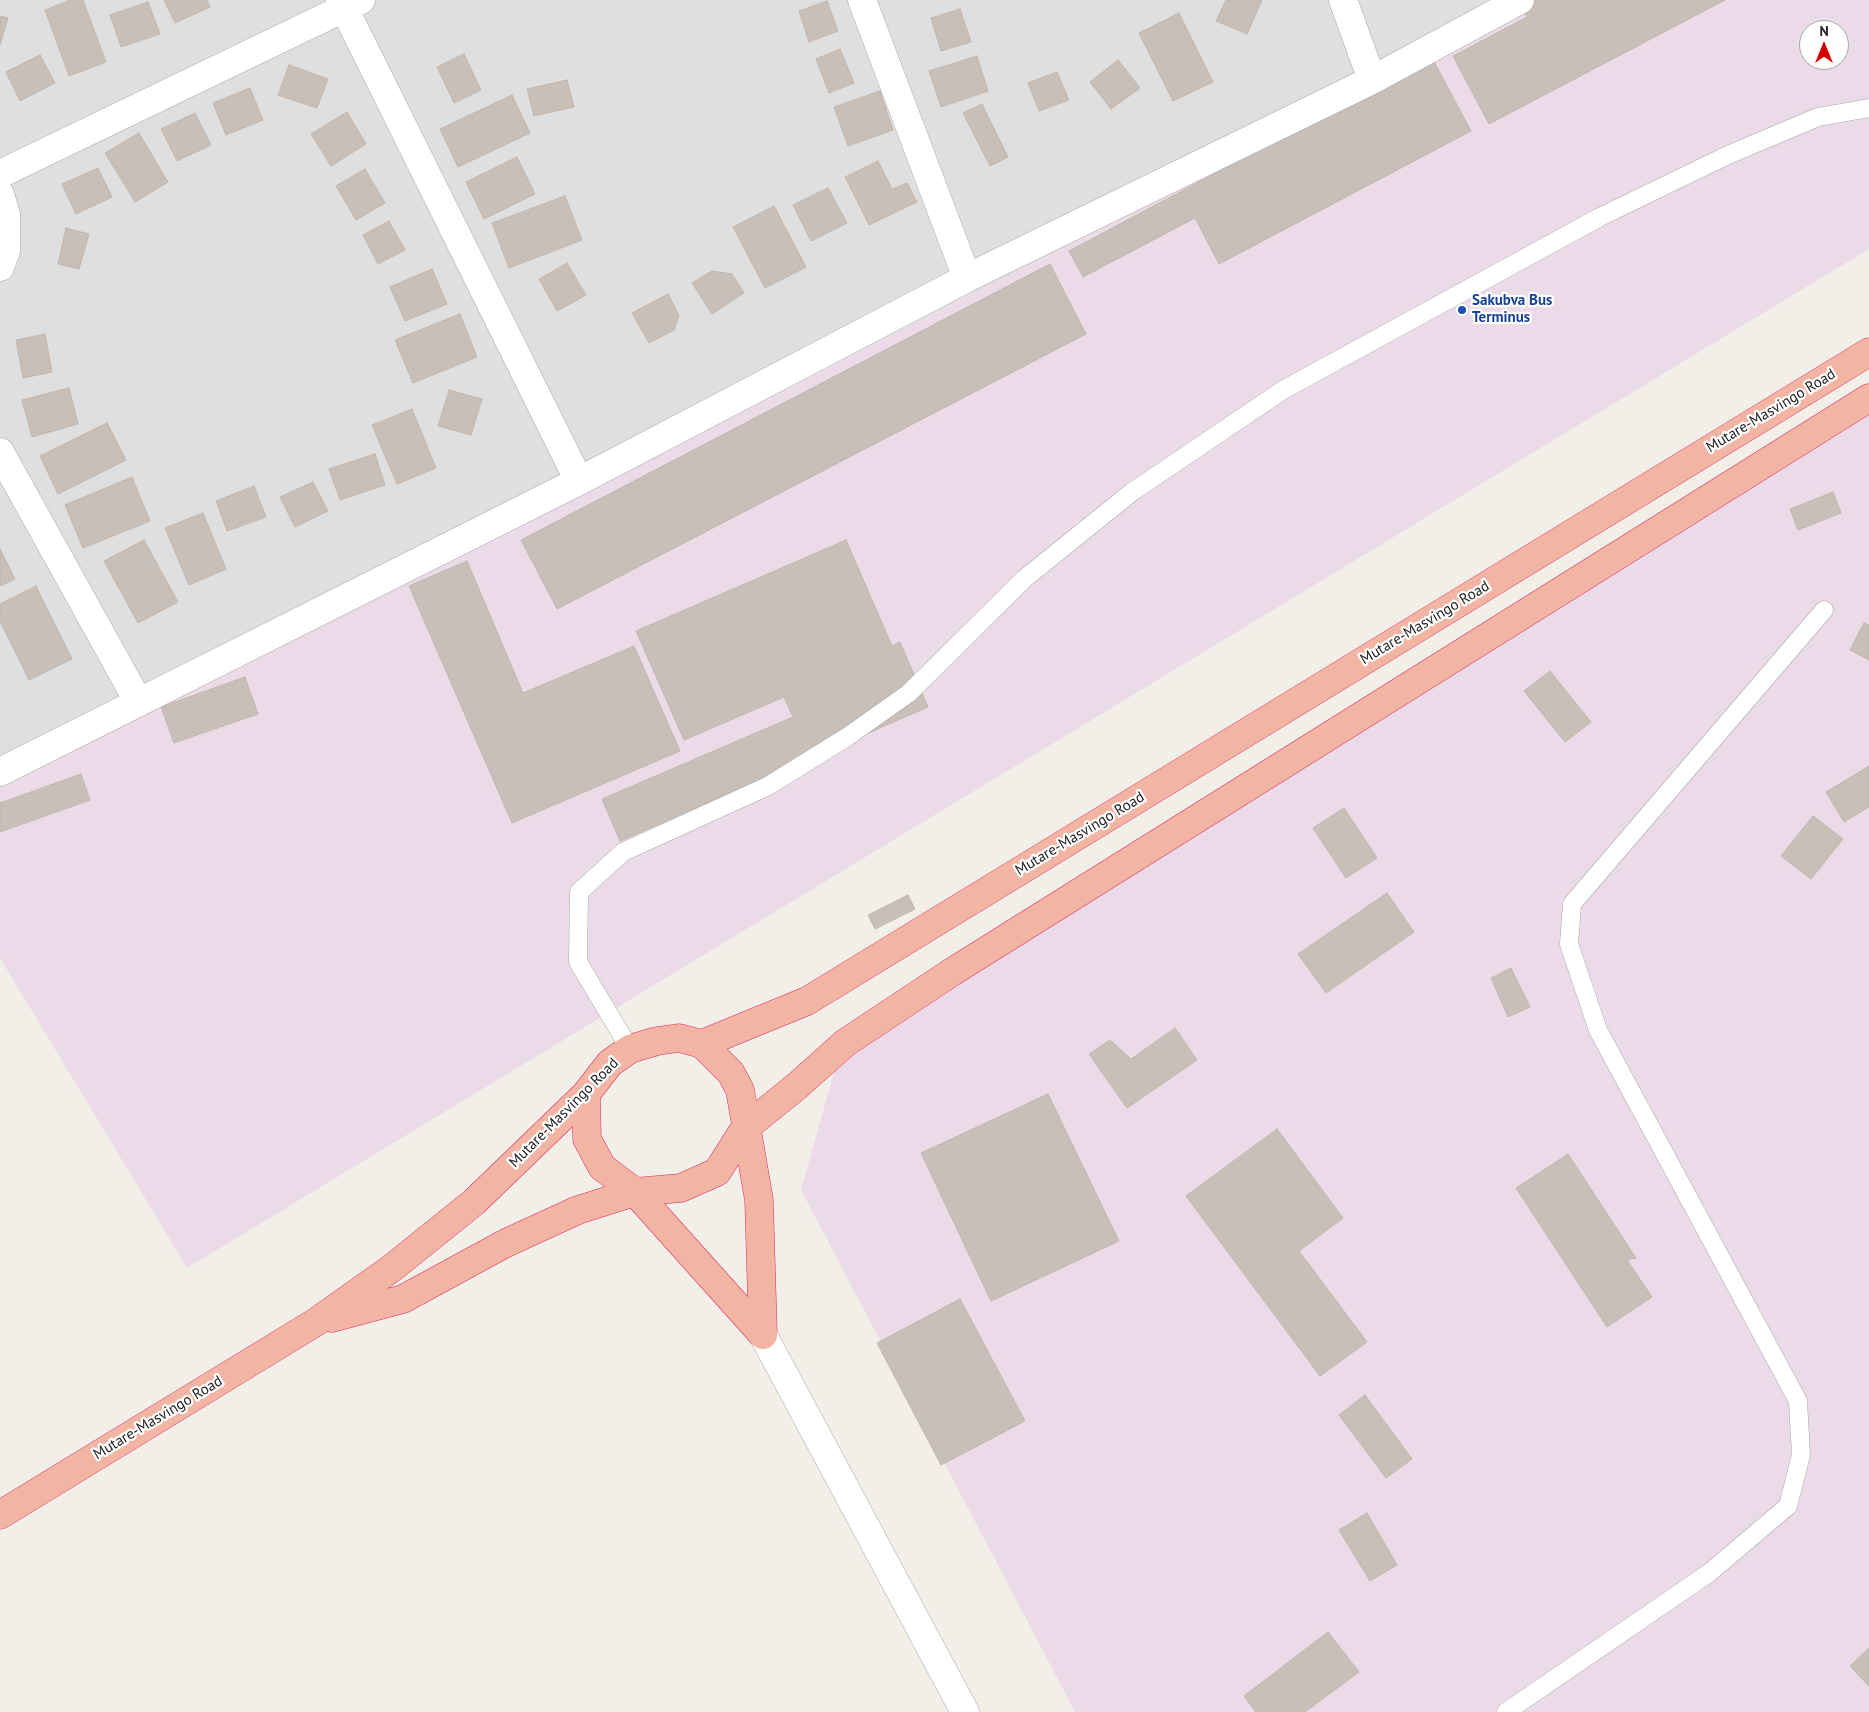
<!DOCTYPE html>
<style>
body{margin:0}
#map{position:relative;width:1869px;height:1712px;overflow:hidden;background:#f2efe9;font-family:"PT Sans",sans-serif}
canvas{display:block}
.north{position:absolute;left:1799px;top:20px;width:50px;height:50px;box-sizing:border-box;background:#fff;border:1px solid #a7a7a7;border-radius:50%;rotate:0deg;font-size:14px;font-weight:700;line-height:20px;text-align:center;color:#222}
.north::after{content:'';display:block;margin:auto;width:18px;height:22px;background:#d40000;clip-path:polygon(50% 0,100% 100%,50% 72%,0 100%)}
</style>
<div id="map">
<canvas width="1869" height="1712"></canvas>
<div class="north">N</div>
</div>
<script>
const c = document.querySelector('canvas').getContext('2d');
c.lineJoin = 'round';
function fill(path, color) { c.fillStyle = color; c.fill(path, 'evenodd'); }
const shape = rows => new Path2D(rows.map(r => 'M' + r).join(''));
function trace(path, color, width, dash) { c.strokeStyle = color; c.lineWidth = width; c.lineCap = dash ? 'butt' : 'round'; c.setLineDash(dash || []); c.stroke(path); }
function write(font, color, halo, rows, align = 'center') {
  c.font = font + ' "PT Sans",sans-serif'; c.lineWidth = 4.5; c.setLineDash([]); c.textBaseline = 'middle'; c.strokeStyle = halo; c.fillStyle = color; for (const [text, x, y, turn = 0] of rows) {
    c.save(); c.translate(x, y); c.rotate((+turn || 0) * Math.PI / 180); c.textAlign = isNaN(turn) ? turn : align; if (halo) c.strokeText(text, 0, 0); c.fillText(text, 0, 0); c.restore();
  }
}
fill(shape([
 [0,0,1538,0,1362,96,0,789]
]), '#e0dfdf');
fill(shape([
 [1538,0,1869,0,1869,249,187,1268,0,958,0,789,1362,96],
 [1809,30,1839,30,1839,60,1809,60],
 [1869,387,1869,1712,1075,1712,801,1190,840,1051]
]), '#ebdbe8');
const building = shape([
 [70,0,83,0,106,62,69,76,45,10,70,0],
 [164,0,207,0,210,7,175,23,164,0],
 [1226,0,1262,0,1247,34,1216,21,1226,0],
 [1528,0,1725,0,1489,124,1453,56,1527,17,1520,4,1528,0],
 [827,1,838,31,809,42,799,11,827,1],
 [148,2,160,34,121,47,110,15,148,2],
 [960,9,971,42,941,51,931,18,960,9],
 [1179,13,1213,82,1173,101,1139,33,1179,13],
 [0,16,8,18,0,45,0,16],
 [840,49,854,83,829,93,816,59,840,49],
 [464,54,481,90,454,103,437,67,464,54],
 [40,55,55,83,20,101,6,72,40,55],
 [977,56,988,91,941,107,929,71,977,56],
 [1432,58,1471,131,1219,264,1195,218,1083,277,1069,251,1432,58],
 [1118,60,1140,88,1111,109,1090,82,1118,60],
 [289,65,328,79,317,108,278,95,289,65],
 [1057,72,1069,100,1039,111,1028,83,1057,72],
 [567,80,574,107,534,116,527,89,567,80],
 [250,88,263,120,226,135,213,103,250,88],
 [880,91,893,130,848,146,834,107,880,91],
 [512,95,530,133,458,167,440,129,512,95],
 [982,104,1008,157,990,166,963,113,982,104],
 [347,112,366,144,331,166,311,134,347,112],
 [195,113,211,145,177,161,161,129,195,113],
 [139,133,168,182,135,202,105,153,139,133],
 [517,157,535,194,484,219,466,182,517,157],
 [878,161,892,189,907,183,917,202,869,225,845,177,878,161],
 [98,168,112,197,76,214,62,184,98,168],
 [365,169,385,203,356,220,336,186,365,169],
 [828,188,847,223,811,241,793,205,828,188],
 [565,196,582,240,509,268,492,223,565,196],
 [774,206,806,267,765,288,733,227,774,206],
 [389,221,405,250,378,264,363,235,389,221],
 [66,228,89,234,79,269,58,264,66,228],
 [567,263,586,295,557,311,539,279,567,263],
 [1050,264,1086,334,557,609,521,540,1050,264],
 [432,269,447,304,405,321,390,287,432,269],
 [712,271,732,274,744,293,712,314,692,283,712,271],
 [668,294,679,315,674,330,649,343,632,313,668,294],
 [460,314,477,357,413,383,395,340,460,314],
 [45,334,52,372,23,378,16,340,45,334],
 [69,388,78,424,32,437,22,400,69,388],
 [449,390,482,399,471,435,438,426,449,390],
 [412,409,436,468,397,484,372,425,412,409],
 [107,423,126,460,58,494,40,456,107,423],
 [375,454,385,485,340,500,329,469,375,454],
 [132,477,150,521,83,548,65,505,132,477],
 [313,482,328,511,295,527,280,497,313,482],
 [254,486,266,517,227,531,216,501,254,486],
 [1833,492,1841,513,1798,530,1790,509,1833,492],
 [203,513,226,569,189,585,165,528,203,513],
 [144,540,178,602,138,623,104,561,144,540],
 [846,540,892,646,900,642,928,707,620,841,602,799,793,717,784,697,684,740,636,631,846,540],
 [0,549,15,579,0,586,0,549],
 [467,561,523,693,634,646,680,751,512,823,409,586,467,561],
 [36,586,72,659,29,680,0,621,0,604,36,586],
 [1864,623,1869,625,1869,660,1850,650,1864,623],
 [1550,671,1591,722,1565,742,1524,691,1550,671],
 [245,677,258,714,174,743,161,707,245,677],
 [1869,766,1869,807,1844,822,1826,792,1869,766],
 [81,774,90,800,0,832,0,803,81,774],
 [1344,808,1377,858,1346,878,1313,828,1344,808],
 [1813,816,1843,839,1811,879,1781,856,1813,816],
 [1387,893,1414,932,1326,993,1298,954,1387,893],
 [908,895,915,909,875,929,868,915,908,895],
 [1511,968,1530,1007,1508,1017,1491,978,1511,968],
 [1175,1028,1197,1060,1127,1108,1089,1054,1110,1040,1131,1059,1175,1028],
 [1048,1094,1119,1241,991,1301,921,1153,1048,1094],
 [1277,1129,1343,1218,1299,1251,1367,1342,1320,1376,1186,1196,1277,1129],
 [1568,1154,1636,1258,1627,1260,1652,1297,1607,1327,1516,1188,1568,1154],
 [960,1299,1025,1421,941,1465,877,1343,960,1299],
 [1365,1395,1412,1459,1386,1478,1339,1415,1365,1395],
 [1367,1513,1397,1565,1370,1581,1339,1530,1367,1513],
 [1328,1632,1359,1672,1305,1712,1256,1712,1244,1696,1328,1632],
 [1869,1648,1869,1686,1850,1666,1869,1648]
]);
fill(building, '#c7bfb8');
trace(building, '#c4b6ab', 1);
const service = shape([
 [630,1049,578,962,579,892,623,852,768,786,847,737,909,693,1024,579,1132,492,1283,390,1600,217,1728,155,1818,117,1869,108],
 [1506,1712,1709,1573,1788,1506,1801,1455,1798,1401,1598,1030,1569,944,1572,904,1824,610]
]);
const minor = shape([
 [340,0,579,481],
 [862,0,967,278],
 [1343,0,1372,80],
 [0,174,361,0],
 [0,194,6,214,6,251,0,267],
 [0,452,138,701],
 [0,772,579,481,967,278,1372,80,1520,0]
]);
const tertiary = shape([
 [763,1335,965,1712]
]);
const trunk = shape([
 [702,1044,731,1073,740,1090,759,1200,763,1335],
 [586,1094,587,1139,602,1167,635,1192,763,1335],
 [332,1318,403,1299,506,1243,578,1210,635,1192,681,1188,717,1172,745,1128,797,1086,845,1043,952,972,1869,398],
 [0,1515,316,1322,392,1268,474,1202,586,1094,610,1063,630,1049,657,1041,679,1038,702,1044,807,1001,1869,352]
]);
trace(service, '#a9a9a9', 19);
trace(minor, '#a9a9a9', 29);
trace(tertiary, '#a9a9a9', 29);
trace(trunk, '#dc2a67', 29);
trace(service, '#fff', 18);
trace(minor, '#fff', 28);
trace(tertiary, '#fff', 28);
trace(trunk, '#f2b4a3', 28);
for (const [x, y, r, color] of [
 [1462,310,5,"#1a4fb4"]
]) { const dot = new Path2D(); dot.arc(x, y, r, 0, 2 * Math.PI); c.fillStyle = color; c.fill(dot); trace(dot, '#fff', 2); }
write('bold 15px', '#164399', '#fff', [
 ["Sakubva Bus",1472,301],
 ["Terminus",1472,318]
], 'left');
write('15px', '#222', '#fff', [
 ["Mutare-Masvingo Road",1771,411,-31],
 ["Mutare-Masvingo Road",1425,623,-31],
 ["Mutare-Masvingo Road",1080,834,-31],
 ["Mutare-Masvingo Road",564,1113,-45],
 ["Mutare-Masvingo Road",158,1418,-31]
]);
</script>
